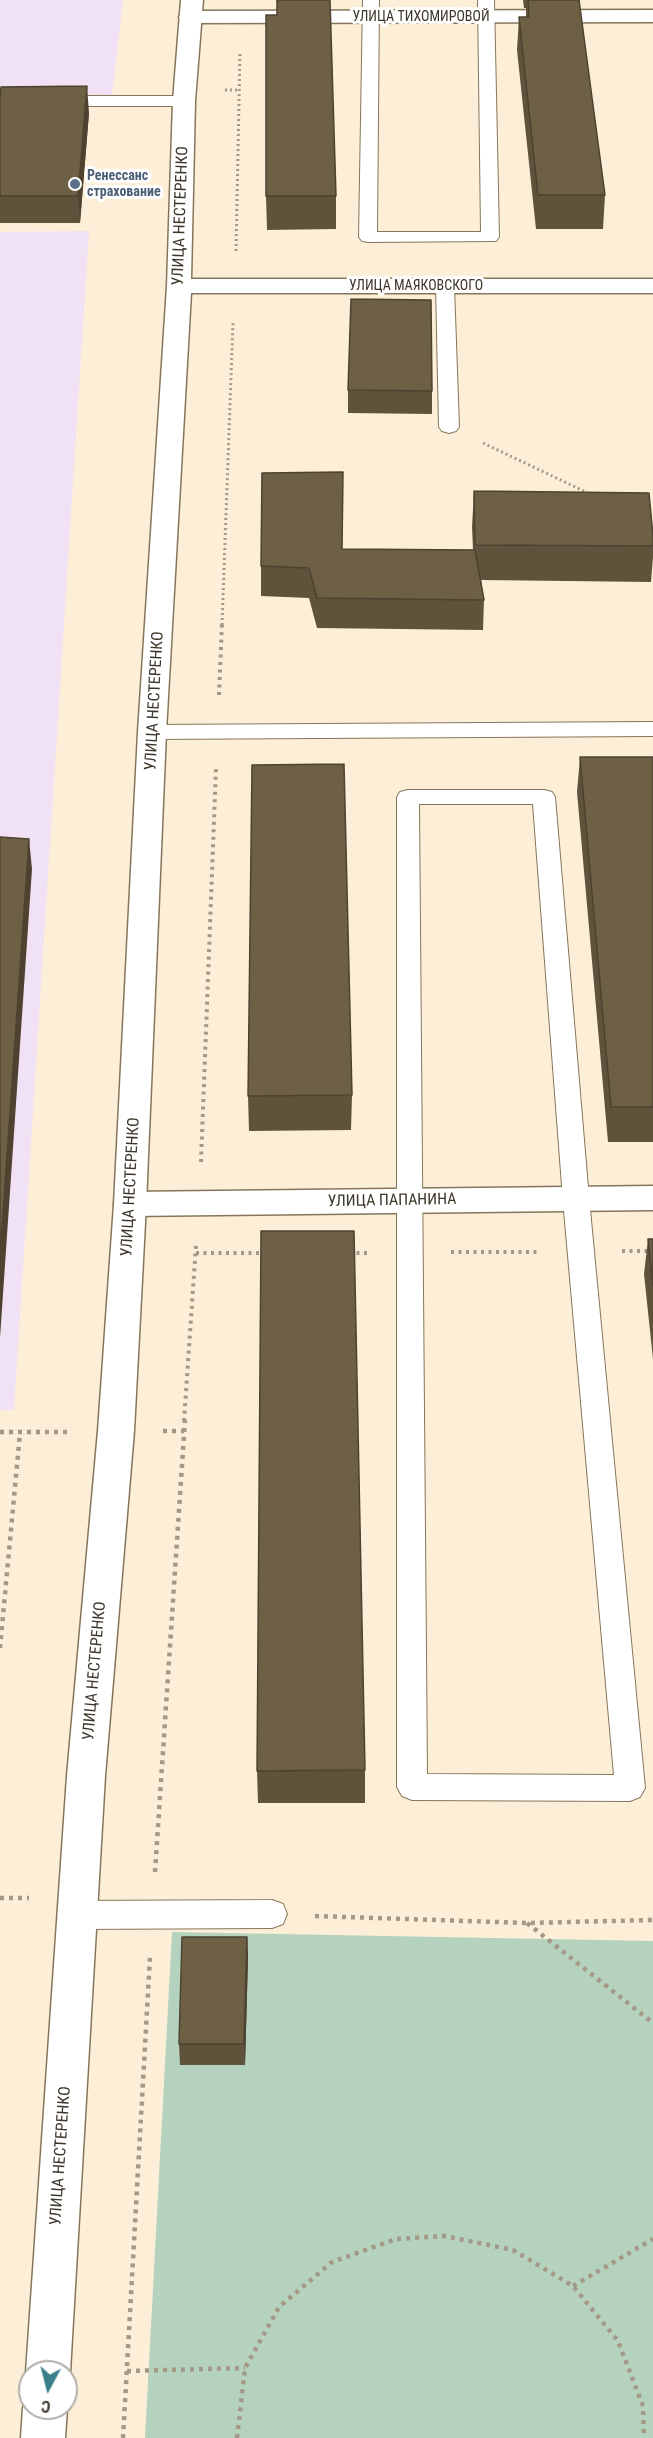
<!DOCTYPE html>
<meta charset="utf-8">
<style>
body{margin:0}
#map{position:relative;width:653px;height:2438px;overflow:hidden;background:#fdefd7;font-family:"Roboto Condensed",sans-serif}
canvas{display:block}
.north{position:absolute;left:18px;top:2360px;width:60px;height:60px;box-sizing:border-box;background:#fff;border:2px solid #b1afaa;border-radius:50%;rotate:187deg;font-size:16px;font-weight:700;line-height:24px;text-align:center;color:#3d362a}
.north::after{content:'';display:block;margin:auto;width:21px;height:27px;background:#39808a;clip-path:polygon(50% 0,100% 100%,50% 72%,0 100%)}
</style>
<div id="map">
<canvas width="653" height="2438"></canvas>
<div class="north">С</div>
</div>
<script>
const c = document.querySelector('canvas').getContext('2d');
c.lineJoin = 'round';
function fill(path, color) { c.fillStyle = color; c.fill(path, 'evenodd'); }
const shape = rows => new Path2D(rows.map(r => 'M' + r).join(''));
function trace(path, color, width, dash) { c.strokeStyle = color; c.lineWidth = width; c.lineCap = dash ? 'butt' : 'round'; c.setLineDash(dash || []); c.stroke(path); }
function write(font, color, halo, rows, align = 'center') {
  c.font = font + ' "Roboto Condensed",sans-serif'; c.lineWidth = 6; c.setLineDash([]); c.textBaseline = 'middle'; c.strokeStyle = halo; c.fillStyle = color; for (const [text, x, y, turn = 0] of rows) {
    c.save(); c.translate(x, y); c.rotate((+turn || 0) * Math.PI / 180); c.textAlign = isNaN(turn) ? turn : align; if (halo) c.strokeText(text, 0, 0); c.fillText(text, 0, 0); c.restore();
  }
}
fill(shape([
 [0,0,123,0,112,95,0,93],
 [89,231,14,1410,0,1410,0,232]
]), '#f1e1f4');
fill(shape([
 [172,1932,653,1941,653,2438,145,2438]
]), '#b4d2bd');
const lane = shape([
 [363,0,379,0,377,232,481,232,478,0,494,0,499,237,496,241,368,242,362,241,359,237,363,0],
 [0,96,184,96,190,97,193,101,190,105,184,106,0,106,0,96],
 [445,280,452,282,454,286,459,427,456,431,449,433,442,431,439,427,436,286,438,282,445,280],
 [653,722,653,736,152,739,144,737,141,732,144,727,152,725,653,722],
 [408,790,544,790,552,792,555,797,589,1199,645,1788,640,1797,630,1801,412,1800,402,1796,397,1787,397,797,400,792,408,790],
 [419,804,533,804,563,1199,614,1775,427,1774,419,804],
 [272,1900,283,1904,287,1914,283,1924,272,1928,76,1929,65,1925,61,1915,65,1905,76,1901,272,1900]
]);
const street = shape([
 [653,10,653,22,190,23,182,22,179,17,182,12,190,11,653,10],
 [653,1186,653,1210,130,1216,118,1213,114,1204,118,1195,130,1192,653,1186]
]);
const secondary = shape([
 [181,0,203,0,195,101,191,279,653,279,653,293,191,293,166,732,146,1204,134,1431,105,1776,70,2372,66,2382,66,2372,30,2372,30,2382,26,2372,67,1776,98,1431,114,1204,138,732,167,286,173,101,181,0],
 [29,2392,30,2408,66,2408,66,2405,67,2408,65,2438,21,2438,23,2408,29,2392]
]);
trace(lane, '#85765a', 2);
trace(street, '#85765a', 3);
trace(secondary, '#85765a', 3);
trace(shape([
 [225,90,239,90],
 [236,251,240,52],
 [483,443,590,494],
 [222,625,233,322]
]), '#a49987', 3, [2, 3]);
trace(shape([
 [219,695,222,623],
 [201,1162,216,768],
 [622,1251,653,1251],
 [451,1252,540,1252],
 [196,1253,264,1253],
 [349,1253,369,1253],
 [184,1421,196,1245]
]), '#a49987', 4, [3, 4.5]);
trace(shape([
 [163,1431,184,1431],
 [0,1432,68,1432],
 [0,1648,20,1433],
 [155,1872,185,1420],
 [0,1898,29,1898],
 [315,1916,527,1923,653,1920],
 [527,1923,653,2023],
 [573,2286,653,2239],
 [127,2371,245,2368],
 [123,2438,150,1957],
 [237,2438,245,2368,279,2307,332,2262,396,2239,445,2236,513,2250,573,2286,618,2341,643,2406,644,2438]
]), '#a49987', 4.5, [4, 5]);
fill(lane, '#fff');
fill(street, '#fff');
fill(secondary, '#fff');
fill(shape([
 [523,0,579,0,605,195,603,229,536,229,517,50,519,17,526,17,526,8,524,8],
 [277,15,336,196,336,229,267,230,266,196],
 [0,97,89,113,80,223,0,223],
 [348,390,432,391,432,414,348,413],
 [474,491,653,536,653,557,651,582,481,580,484,600,483,630,317,628,309,598,261,596,261,566,342,549,473,550,472,527],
 [580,757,653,757,653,1142,608,1142,577,792],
 [352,1095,351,1130,249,1131,248,1096],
 [648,1239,653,1239,653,1359,644,1274],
 [365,1770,365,1803,258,1803,257,1771],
 [247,1937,248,1958,245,2065,180,2065,179,2044]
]), '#5f533b');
fill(shape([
 [87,86,89,113,80,223,78,196],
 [29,839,32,869,0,1338,0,1257],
 [247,1937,248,1958,245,2065,244,2044]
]), '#4d4330');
const building = shape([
 [277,0,330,0,336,196,266,196,266,15,277,15,277,0],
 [528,0,579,0,605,195,538,195,519,17,529,17,528,0],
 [87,86,78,196,0,196,0,97,1,87,87,86],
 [351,299,431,300,432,391,348,390,351,299],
 [343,472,342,549,475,550,484,600,317,598,309,568,261,566,262,473,343,472],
 [474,491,649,493,653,536,653,546,475,545,474,491],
 [580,757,653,757,653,1107,611,1107,580,757],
 [344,764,352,1095,248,1096,252,765,344,764],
 [0,837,29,839,0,1257,0,837],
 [261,1231,354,1231,365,1770,257,1771,261,1231],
 [648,1239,653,1239,653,1286,648,1239],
 [182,1937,247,1937,244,2044,179,2044,182,1937]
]);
fill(building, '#6e6045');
trace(building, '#4d4330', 1.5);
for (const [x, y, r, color] of [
 [75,184,6,"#5c6f8a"]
]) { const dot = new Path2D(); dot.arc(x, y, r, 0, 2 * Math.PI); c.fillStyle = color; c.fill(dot); trace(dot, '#fff', 2); }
write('14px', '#3d362a', '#fff', [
 ["УЛИЦА ТИХОМИРОВОЙ",421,17],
 ["УЛИЦА МАЯКОВСКОГО",416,286]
]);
write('bold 14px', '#4e5e75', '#fff', [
 ["Ренессанс",87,176],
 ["страхование",87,192]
], 'left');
write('16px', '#3d362a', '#fff', [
 ["УЛИЦА НЕСТЕРЕНКО",181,216,-88],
 ["УЛИЦА НЕСТЕРЕНКО",155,701,-87],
 ["УЛИЦА НЕСТЕРЕНКО",131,1187,-87],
 ["УЛИЦА ПАПАНИНА",392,1201,-1],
 ["УЛИЦА НЕСТЕРЕНКО",95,1671,-85],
 ["УЛИЦА НЕСТЕРЕНКО",61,2156,-86]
]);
</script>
